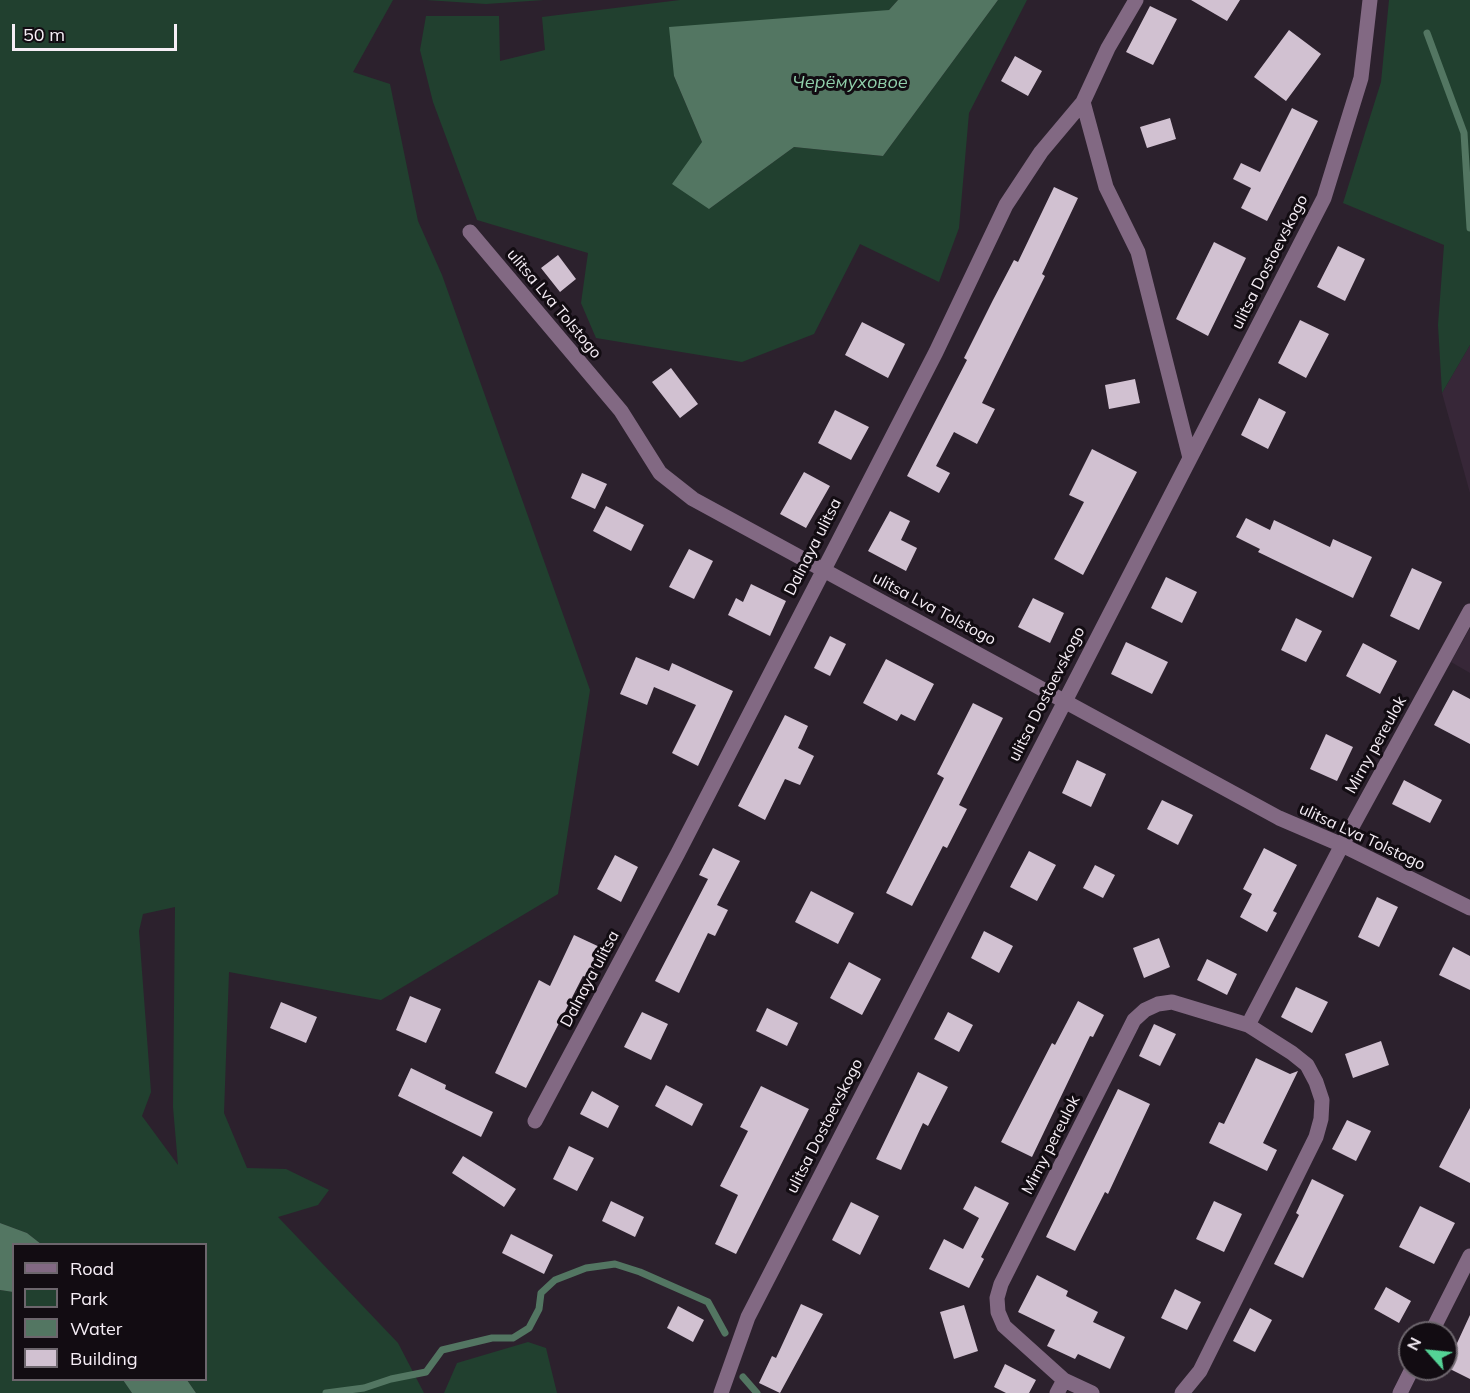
<!DOCTYPE html>
<meta charset="utf-8">
<style>
body{margin:0}
#map{position:relative;width:1470px;height:1393px;overflow:hidden;background:#2c212d;font-family:Mulish,sans-serif}
canvas{display:block}
.legend{position:absolute;left:12px;top:1243px;width:195px;height:138px;box-sizing:border-box;background:#120c12;border:2px solid #6d666d;margin:0;padding:8px 10px;list-style:none;font-size:18px;color:#f6eef6}
.legend li{display:flex;align-items:center;gap:12px;height:30px}
.legend b{width:30px;border:2px solid #6d666d}
.north{position:absolute;left:1398px;top:1321px;width:60px;height:60px;box-sizing:border-box;background:#120c12;border:2px solid #6d666d;border-radius:50%;rotate:297deg;font-size:16px;font-weight:700;line-height:24px;text-align:center;color:#f6eef6}
.north::after{content:'';display:block;margin:auto;width:21px;height:27px;background:#54d396;clip-path:polygon(50% 0,100% 100%,50% 72%,0 100%)}
.scale{position:absolute;left:12px;top:24px;width:165px;height:27px;box-sizing:border-box;border:3px solid #f6eef6;border-top:0;padding-left:8px;font-size:18px;line-height:21px;white-space:nowrap;color:#f6eef6;-webkit-text-stroke:4px #120c12;paint-order:stroke}
</style>
<div id="map">
<canvas width="1470" height="1393"></canvas>
<ul class="legend">
<li><b style="height:8px;background:#826983"></b>Road</li>
<li><b style="height:16px;background:#21402f"></b>Park</li>
<li><b style="height:16px;background:#537662"></b>Water</li>
<li><b style="height:16px;background:#d1c1d1"></b>Building</li>
</ul>
<div class="north">N</div>
<div class="scale">50 m</div>
</div>
<script>
const c = document.querySelector('canvas').getContext('2d');
c.lineJoin = 'round';
function fill(path, color) { c.fillStyle = color; c.fill(path, 'evenodd'); }
const shape = rows => new Path2D(rows.map(r => 'M' + r).join(''));
function trace(path, color, width, dash) { c.strokeStyle = color; c.lineWidth = width; c.lineCap = dash ? 'butt' : 'round'; c.setLineDash(dash || []); c.stroke(path); }
function write(font, color, halo, rows, align = 'center') {
  c.font = font + ' Mulish,sans-serif'; c.lineWidth = 6; c.setLineDash([]); c.textBaseline = 'middle'; c.strokeStyle = halo; c.fillStyle = color; for (const [text, x, y, turn = 0] of rows) {
    c.save(); c.translate(x, y); c.rotate((+turn || 0) * Math.PI / 180); c.textAlign = isNaN(turn) ? turn : align; if (halo) c.strokeText(text, 0, 0); c.fillText(text, 0, 0); c.restore();
  }
}
fill(shape([
 [1470,345,1470,493,1442,393],
 [1470,628,1470,673,1451,662]
]), '#372738');
fill(shape([
 [0,0,393,0,353,72,390,84,418,221,442,275,590,690,558,894,381,1000,229,972,224,1113,247,1168,286,1169,329,1190,318,1205,278,1217,398,1343,424,1393,196,1393,187,1380,206,1380,206,1244,41,1244,27,1233,0,1223],
 [175,907,173,1107,178,1165,142,1116,151,1092,139,931,143,914],
 [426,0,544,0,486,4],
 [680,0,898,0,889,10,674,76,702,142,709,209,794,147,883,156,998,0,1027,0,969,113,959,228,939,282,860,244,814,334,742,362,596,338,581,303,588,253,477,220,433,102,420,50,426,16,499,16,500,61,545,50,542,17],
 [1389,0,1470,0,1470,345,1442,393,1438,325,1444,245,1343,203,1381,82],
 [0,1290,13,1292,14,1380,123,1380,132,1393,0,1393],
 [528,1342,546,1348,557,1393,444,1393,457,1363]
]), '#21402f');
fill(shape([
 [898,0,998,0,883,156,794,147,709,209,672,184,702,142,674,76,669,27,889,10],
 [0,1223,27,1233,41,1244,14,1244,13,1292,0,1290],
 [123,1380,187,1380,196,1393,132,1393]
]), '#537662');
trace(shape([
 [1427,33,1464,133,1470,228],
 [743,1377,757,1393],
 [326,1393,364,1388,391,1379,426,1372,442,1350,492,1338,513,1338,529,1328,539,1309,541,1293,555,1280,586,1268,615,1264,640,1272,708,1302,725,1333]
]), '#537662', 7);
fill(shape([
 [1191,0,1240,0,1227,21],
 [1150,6,1177,19,1153,65,1126,52],
 [1289,30,1321,54,1286,101,1254,77],
 [1015,56,1042,71,1028,96,1001,81],
 [1292,108,1318,121,1267,221,1241,208,1251,188,1233,179,1241,163,1260,172],
 [1170,118,1176,139,1147,148,1140,127],
 [1054,187,1078,198,1042,274,1045,276,982,403,995,409,977,444,954,432,936,466,950,473,939,493,907,476,967,360,964,358,993,300,1014,260,1018,262],
 [1214,242,1246,258,1208,336,1176,319],
 [1338,246,1365,259,1345,301,1317,287],
 [558,255,576,279,560,292,541,268],
 [1300,320,1329,334,1306,378,1278,363],
 [862,322,905,344,888,378,845,355],
 [671,368,698,404,680,418,652,382],
 [1135,379,1140,403,1109,409,1105,385],
 [1259,398,1286,412,1268,449,1241,435],
 [835,410,869,427,851,460,818,443],
 [1092,449,1137,472,1083,575,1054,559,1084,502,1069,495],
 [804,472,830,486,806,528,780,514],
 [582,473,607,484,595,509,571,498],
 [606,506,644,525,631,551,593,531],
 [890,511,910,521,901,540,917,548,906,571,868,551],
 [1246,518,1270,530,1274,520,1330,547,1333,539,1372,557,1353,598,1258,552,1260,549,1236,537],
 [689,549,713,561,694,599,669,587],
 [1412,568,1442,582,1419,630,1390,616],
 [1166,577,1197,592,1182,623,1151,608],
 [751,584,786,601,770,636,728,615,736,598,743,602],
 [1033,598,1064,613,1050,643,1018,627],
 [1296,618,1322,631,1306,662,1281,650],
 [830,636,846,644,830,676,814,668],
 [1126,642,1168,662,1152,694,1111,674],
 [1363,643,1397,661,1380,694,1346,676],
 [636,657,669,671,672,663,733,691,698,766,672,753,696,705,654,687,647,705,620,694],
 [886,659,934,684,915,721,901,714,897,721,863,703],
 [1453,690,1470,699,1470,744,1434,725],
 [973,703,1003,718,959,805,967,809,947,848,943,846,912,906,886,893,944,778,937,774],
 [785,715,808,726,798,748,814,756,800,785,785,779,765,820,738,806],
 [1326,734,1353,747,1337,781,1310,769],
 [1077,760,1106,774,1091,807,1062,793],
 [1404,780,1442,800,1430,823,1392,804],
 [1162,800,1193,815,1178,845,1147,829],
 [713,848,740,861,717,905,728,910,715,936,708,933,679,993,655,981,708,879,699,875],
 [1264,848,1297,865,1273,911,1277,913,1267,932,1240,917,1252,894,1243,889],
 [1029,851,1056,865,1037,901,1010,887],
 [615,855,638,867,621,902,597,889],
 [1095,865,1115,875,1103,898,1083,888],
 [811,891,854,913,838,944,795,922],
 [1377,897,1398,907,1379,947,1358,937],
 [984,931,1013,946,999,973,971,958],
 [574,935,604,949,589,979,583,976,526,1088,495,1073,539,980,550,986],
 [1159,938,1170,967,1144,978,1133,948],
 [1453,947,1470,956,1470,990,1439,975],
 [1207,959,1237,974,1227,995,1197,980],
 [849,962,881,979,862,1015,830,998],
 [1296,987,1328,1002,1312,1033,1281,1017],
 [410,996,441,1009,426,1043,396,1030],
 [1078,1001,1104,1015,1093,1037,1090,1036,1032,1157,1001,1142,1052,1043,1055,1045],
 [281,1002,317,1017,306,1043,270,1028],
 [767,1008,798,1023,787,1046,756,1031],
 [642,1012,668,1024,651,1060,624,1047],
 [948,1012,973,1025,959,1052,934,1039],
 [1154,1024,1176,1034,1160,1066,1139,1056],
 [1381,1041,1389,1065,1353,1078,1345,1054],
 [1256,1058,1290,1074,1298,1071,1263,1143,1277,1150,1267,1171,1209,1143,1219,1122,1224,1124],
 [411,1068,446,1085,445,1089,493,1112,481,1137,398,1096],
 [918,1072,948,1087,928,1126,923,1123,901,1170,876,1159],
 [666,1085,703,1104,692,1126,655,1106],
 [761,1086,809,1109,736,1254,715,1244,738,1195,720,1186,748,1131,740,1127],
 [1118,1089,1150,1104,1108,1194,1105,1192,1075,1251,1046,1237],
 [592,1091,619,1106,608,1128,580,1114],
 [1470,1108,1470,1183,1439,1167],
 [1347,1120,1371,1131,1356,1161,1332,1149],
 [569,1146,594,1158,577,1191,553,1179],
 [463,1156,516,1189,504,1207,452,1173],
 [1312,1179,1344,1195,1303,1278,1274,1264,1299,1215,1296,1213],
 [975,1186,1009,1203,981,1257,984,1259,969,1288,929,1269,944,1239,963,1249,979,1218,963,1209],
 [611,1201,644,1217,635,1237,602,1221],
 [1214,1201,1242,1214,1224,1252,1196,1239],
 [851,1202,879,1216,860,1255,832,1240],
 [1420,1206,1455,1223,1434,1264,1399,1247],
 [511,1234,553,1255,544,1274,502,1253],
 [1037,1275,1068,1291,1066,1296,1098,1312,1093,1322,1125,1337,1110,1369,1078,1354,1075,1359,1047,1346,1055,1330,1018,1312],
 [1386,1287,1411,1301,1399,1323,1374,1309],
 [1175,1289,1201,1302,1187,1330,1161,1318],
 [801,1304,823,1314,780,1393,759,1383,772,1356,776,1358],
 [964,1305,978,1351,954,1359,940,1312],
 [678,1306,704,1320,693,1342,667,1328],
 [1250,1308,1272,1320,1255,1352,1233,1341],
 [1470,1315,1470,1379,1446,1367],
 [1005,1364,1036,1380,1029,1393,1006,1393,994,1387]
]), '#d1c1d1');
trace(shape([
 [1083,102,1106,187,1138,252,1190,458],
 [470,232,621,411,660,473,693,499,1279,818,1342,845,1470,908],
 [535,1121,678,853,936,352,1006,205,1041,152,1083,102,1108,48,1136,0],
 [1431,1333,1470,1256],
 [1064,1380,1004,1326,998,1312,997,1298,1001,1284,1134,1020,1145,1010,1158,1004,1172,1002,1248,1025],
 [721,1393,748,1317,1324,198,1361,78,1370,0],
 [1057,1393,1064,1380,1092,1393],
 [1182,1393,1200,1371,1316,1137,1321,1119,1322,1100,1316,1082,1307,1065,1292,1053,1248,1025,1342,845,1470,611],
 [1400,1393,1412,1369]
]), '#826983', 15);
write('16px', '#f6eef6', '#120c12', [
 ["ulitsa Dostoevskogo",1270,262,-63],
 ["ulitsa Lva Tolstogo",554,304,50],
 ["Dalnaya ulitsa",813,547,-63],
 ["ulitsa Lva Tolstogo",934,609,28],
 ["ulitsa Dostoevskogo",1047,694,-63],
 ["Mirny pereulok",1376,745,-61],
 ["ulitsa Lva Tolstogo",1362,837,25],
 ["Dalnaya ulitsa",590,979,-62],
 ["ulitsa Dostoevskogo",825,1126,-63],
 ["Mirny pereulok",1051,1145,-63]
]);
write('italic 18px', '#91d0ac', '#120c12', [
 ["Черёмуховое",850,83]
]);
</script>
